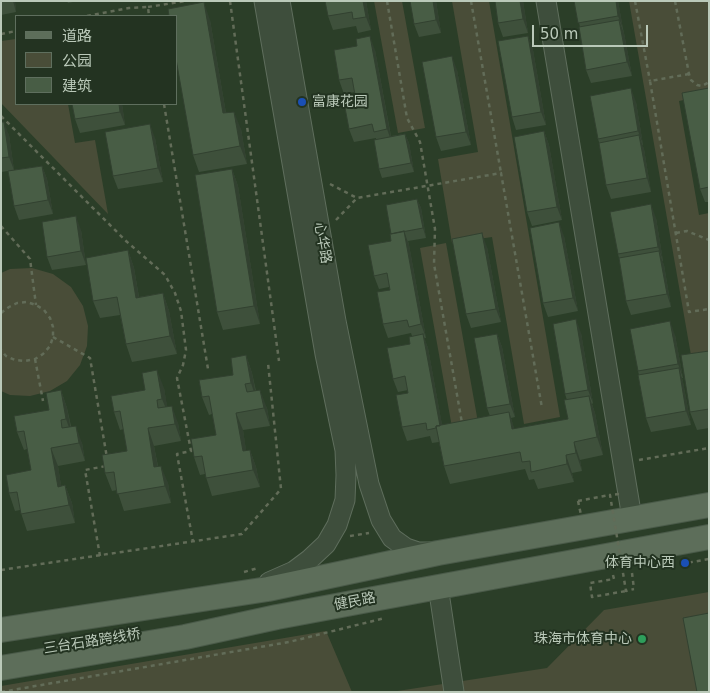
<!DOCTYPE html>
<meta charset="utf-8">
<style>
body{margin:0}
#map{position:relative;width:710px;height:693px;overflow:hidden;background:#2b3e28;font-family:"DejaVu Sans","Noto Sans SC",sans-serif}
canvas{display:block}
.frame{position:absolute;inset:0;border:2px solid #bac9b9;pointer-events:none}
.legend{position:absolute;left:15px;top:15px;width:162px;height:90px;box-sizing:border-box;background:#233321;border:1px solid #5f6f5e;margin:0;padding:6px 9px;list-style:none;font-size:15px;color:#bac9b9}
.legend li{display:flex;align-items:center;gap:10px;height:25px}
.legend b{width:25px;border:1px solid #5f6f5e}
.scale{position:absolute;left:532px;top:25px;width:116px;height:22px;box-sizing:border-box;border:2px solid #bac9b9;border-top:0;padding-left:6px;font-size:15px;line-height:18px;white-space:nowrap;color:#bac9b9;-webkit-text-stroke:4px #233321;paint-order:stroke}
</style>
<div id="map">
<canvas width="710" height="693"></canvas>
<div class="frame"></div>
<ul class="legend">
<li><b style="height:6px;background:#5d6e5a"></b>道路</li>
<li><b style="height:14px;background:#494d38"></b>公园</li>
<li><b style="height:14px;background:#485d45"></b>建筑</li>
</ul>
<div class="scale">50 m</div>
</div>
<script>
const c = document.querySelector('canvas').getContext('2d');
c.lineJoin = 'round';
function fill(path, color) { c.fillStyle = color; c.fill(path, 'evenodd'); }
const shape = rows => new Path2D(rows.map(r => 'M' + r).join(''));
function trace(path, color, width, dash) { c.strokeStyle = color; c.lineWidth = width; c.lineCap = dash ? 'butt' : 'round'; c.setLineDash(dash || []); c.stroke(path); }
function write(font, color, halo, rows, align = 'center') {
  c.font = font + ' "DejaVu Sans","Noto Sans SC",sans-serif'; c.lineWidth = 4; c.setLineDash([]); c.textBaseline = 'middle'; c.strokeStyle = halo; c.fillStyle = color; for (const [text, x, y, turn = 0] of rows) {
    c.save(); c.translate(x, y); c.rotate((+turn || 0) * Math.PI / 180); c.textAlign = isNaN(turn) ? turn : align; if (halo) c.strokeText(text, 0, 0); c.fillText(text, 0, 0); c.restore();
  }
}
fill(shape([
 [374,1,402,1,425,128,398,133],
 [452,1,489,1,560,417,524,424,492,237,452,243,438,159,478,152],
 [629,1,709,1,709,95,679,101,699,215,709,213,709,358,692,361],
 [16,39,16,104,68,104,75,143,95,140,108,214,1,103,1,41],
 [446,243,479,428,453,433,420,248],
 [32,268,53,274,71,287,83,306,88,326,87,346,80,365,67,381,50,391,30,396,10,395,1,391,1,273,10,269],
 [709,592,709,692,391,692,547,668,604,610],
 [326,631,352,692,1,692,1,686]
]), '#494d38');
const minor = shape([
 [264,1,325,354,345,450,346,475,345,500,337,525,326,544,310,559,294,571,269,582],
 [280,1,336,321,369,484,381,520,392,538,406,548,418,552,430,552],
 [546,1,632,518],
 [438,586,454,692]
]);
const major = shape([
 [1,630,268,589,438,553,709,505],
 [1,668,185,637,277,617,368,600,709,537]
]);
trace(minor, '#5f6e5d', 21);
trace(major, '#4a5a49', 26);
trace(shape([
 [230,1,279,361],
 [387,1,407,118,420,142,435,229,434,264,462,423],
 [471,1,501,173],
 [635,1,650,81],
 [675,1,689,74,691,80,697,85,702,86,709,82],
 [148,7,186,1],
 [87,16,129,8,148,7,149,16],
 [1,34,16,31],
 [689,74,650,81,689,312,709,309],
 [164,104,208,369],
 [1,116,126,241,165,275,175,293,181,311,186,350,183,365,177,378,191,451,177,454,193,542],
 [330,184,357,198],
 [336,220,357,198,501,173,542,408],
 [1,226,30,259,36,305],
 [676,233,687,231,709,240],
 [1,313,9,307,17,303,27,302,36,305,44,310,50,318,53,327,53,337,50,346,43,354,35,359,25,361,15,360,6,356,1,350],
 [53,337,90,358,107,458],
 [35,359,43,401],
 [639,460,709,448],
 [578,501,610,495],
 [350,536,369,533],
 [100,556,85,470,106,466],
 [681,564,709,559],
 [1,570,242,534,281,489,268,363],
 [244,572,258,568],
 [632,573,634,589],
 [613,575,614,579,590,583,592,597,626,591],
 [1,692,289,642,385,618]
]), '#626c58', 2.5, [4, 4]);
trace(minor, '#3e4e3c', 19);
trace(major, '#5d6e5a', 24);
trace(shape([
 [619,494,610,495,626,591,634,589],
 [578,501,581,515]
]), '#626c58', 2.5, [4, 4]);
fill(shape([
 [1,1,15,1,16,12,1,15],
 [67,1,78,1,68,3],
 [366,1,371,30,358,33,356,26,333,30,328,16],
 [436,1,441,33,419,37,414,24],
 [523,1,528,33,503,37,498,23],
 [574,1,618,1,623,29,624,33,632,76,591,83,586,70,580,27],
 [210,20,226,113,241,129,247,164,199,172,193,155],
 [528,36,533,50,546,125,516,130,512,117],
 [375,50,391,136,405,134,409,143,414,172,382,178,379,169,376,138,354,142,349,129,355,95,355,92,344,94,339,80],
 [457,70,471,145,441,151,436,137],
 [709,88,709,202,705,202,700,189],
 [636,102,643,145,642,145,644,149,651,192,611,199,606,185,599,142,598,139],
 [72,104,122,104,125,125,80,133,75,119],
 [1,122,9,135,14,170,42,166,47,179,53,214,19,220,14,206,8,171,1,172],
 [544,131,549,145,562,220,532,226,527,212],
 [155,138,163,182,118,189,113,176],
 [232,169,238,186,260,324,223,330,217,312],
 [417,199,421,208,426,238,408,241,409,245,426,338,424,338,428,348,442,425,490,416,487,408,497,334,502,347,515,417,511,418,514,429,568,419,567,400,565,394,581,333,593,403,592,404,595,413,603,455,580,460,582,471,572,473,574,482,538,489,534,479,529,480,525,469,450,484,444,466,439,442,432,443,430,436,407,441,402,427,408,393,408,390,398,392,393,379,410,344,412,336,411,333,388,338,383,324,390,290,389,287,379,289,374,276,391,241,391,234],
 [656,218,663,261,662,261,664,265,671,307,631,315,626,301,619,258,618,254],
 [81,230,86,265,52,270,47,257],
 [564,236,578,311,548,317,543,303],
 [487,247,501,322,471,328,466,314],
 [128,250,134,268,139,297,163,293,169,311,177,354,132,362,126,344,120,315,100,318,93,301],
 [675,335,683,378,682,378,683,382,691,425,651,432,646,418,639,375,638,371],
 [709,351,709,428,697,430,690,412],
 [246,355,252,373,256,391,267,408,270,426,243,430,246,451,250,450,256,467,260,487,212,496,205,474,200,475,194,457,216,435,212,414,209,415,202,397,233,375],
 [164,388,167,407,178,423,181,441,154,446,158,466,168,483,171,503,124,511,117,490,112,491,105,473,127,451,124,429,120,430,114,412],
 [61,390,67,408,71,426,82,443,85,461,58,466,61,486,65,485,72,503,75,523,27,531,20,510,15,511,9,493,31,470,27,449,24,450,17,432,49,410]
]), '#3e503b');
fill(shape([
 [13,1,15,1,16,12],
 [363,1,366,1,371,30,366,17],
 [433,1,436,1,441,33,436,20],
 [520,1,523,1,528,33,523,19],
 [616,1,618,1,623,29,618,16],
 [204,2,210,20,229,131,223,113],
 [619,20,624,33,632,76,627,62],
 [370,36,375,50,392,143,387,129],
 [528,36,533,50,546,125,541,112],
 [452,56,457,70,471,145,466,132],
 [631,88,636,102,643,145,638,131],
 [119,104,122,104,125,125,120,112],
 [234,112,241,129,247,164,240,146],
 [4,122,9,135,14,170,9,157],
 [150,124,155,138,163,182,158,168],
 [544,131,549,145,562,220,557,207],
 [405,134,409,143,414,172,411,163],
 [639,135,644,149,651,192,647,178],
 [42,166,47,179,53,214,48,200],
 [232,169,238,186,260,324,254,306],
 [417,199,421,208,426,238,423,228],
 [651,204,656,218,663,261,658,247],
 [76,216,81,230,86,265,81,251],
 [559,222,564,236,578,311,573,298],
 [404,231,409,245,426,338,421,324],
 [482,233,487,247,501,322,496,309],
 [128,250,134,268,142,316,136,298],
 [659,251,664,265,671,307,667,294],
 [163,293,169,311,177,354,170,336],
 [576,319,581,333,593,403,588,390],
 [670,321,675,335,683,378,678,364],
 [423,334,428,348,445,441,440,427],
 [497,334,502,347,515,417,510,404],
 [246,355,252,373,257,401,251,383],
 [679,368,683,382,691,425,686,411],
 [157,370,164,388,169,416,162,399],
 [61,390,67,408,72,436,66,419],
 [260,390,267,408,270,426,264,408],
 [589,396,595,413,603,455,597,437],
 [172,406,178,423,181,441,175,424],
 [509,412,515,430,512,429],
 [236,413,243,430,249,469,243,451],
 [76,426,82,443,85,461,79,443],
 [148,428,154,446,161,484,154,467],
 [574,442,580,460,582,471,576,453],
 [51,448,58,466,64,504,58,487],
 [250,450,256,467,260,487,253,470],
 [566,455,572,473,574,482,567,464],
 [161,466,168,483,171,503,165,486],
 [65,485,72,503,75,523,69,505]
]), '#324130');
const building = shape([
 [325,1,363,1,366,17,353,19,352,12,328,16,325,1],
 [410,1,433,1,436,20,414,24,410,1],
 [495,1,520,1,523,19,498,23,495,1],
 [574,1,616,1,618,16,578,23,574,1],
 [204,2,223,113,234,112,240,146,193,155,176,59,176,16,169,16,168,9,204,2],
 [619,20,627,62,586,70,579,27,619,20],
 [370,36,387,129,374,132,372,124,349,129,343,97,355,95,352,78,339,80,334,50,357,46,356,39,370,36],
 [528,36,541,112,512,117,498,41,528,36],
 [452,56,466,132,436,137,422,62,452,56],
 [631,88,638,131,598,139,590,96,631,88],
 [709,88,709,187,700,189,682,93,709,88],
 [72,104,119,104,120,112,75,119,72,104],
 [1,122,4,122,9,157,1,158,1,122],
 [150,124,158,168,113,176,105,132,150,124],
 [544,131,557,207,527,212,514,137,544,131],
 [405,134,411,163,379,169,374,140,405,134],
 [639,135,647,178,606,185,599,143,639,135],
 [42,166,48,200,14,206,8,171,42,166],
 [232,169,254,306,217,312,195,175,232,169],
 [417,199,423,228,391,234,386,205,417,199],
 [651,204,658,247,618,254,610,212,651,204],
 [76,216,81,251,47,257,42,222,76,216],
 [559,222,573,298,543,303,530,228,559,222],
 [404,231,421,324,409,327,407,320,383,324,377,292,390,290,387,273,374,276,368,245,391,241,390,234,404,231],
 [482,233,496,309,466,314,452,239,482,233],
 [128,250,136,298,163,293,170,336,126,344,117,297,93,301,86,258,128,250],
 [659,251,667,294,626,301,619,258,659,251],
 [576,319,588,390,565,394,553,324,576,319],
 [670,321,678,364,638,371,630,329,670,321],
 [423,334,440,426,436,426,436,428,427,430,426,423,402,427,396,395,408,393,405,376,393,379,387,348,410,344,409,337,423,334],
 [497,334,510,404,487,408,474,338,497,334],
 [709,351,709,409,690,412,681,355,709,351],
 [246,355,251,383,245,384,247,392,260,390,264,408,236,413,243,451,250,450,253,470,206,478,202,456,194,457,191,439,216,435,209,396,202,397,199,380,233,375,231,358,246,355],
 [679,368,686,411,646,418,638,375,679,368],
 [157,370,162,399,157,400,158,408,172,406,175,424,148,428,154,467,161,466,165,486,117,494,114,472,105,473,102,455,127,451,120,411,114,412,111,396,145,390,142,373,157,370],
 [61,390,66,419,61,420,62,428,76,426,79,443,51,448,58,487,65,485,69,505,21,514,17,492,9,493,6,475,31,470,24,431,17,432,14,416,49,410,46,393,61,390],
 [589,396,597,437,574,442,576,453,566,455,567,464,531,472,530,461,522,462,520,452,444,466,436,426,509,412,512,429,568,419,564,400,589,396],
 [709,613,709,692,697,692,683,618,709,613]
]);
fill(building, '#485d45');
trace(building, '#324130', 1);
for (const [x, y, r, color] of [
 [302,102,5,"#1a4fb4"],
 [685,563,5,"#1a4fb4"],
 [642,639,5,"#2e9e5b"]
]) { const dot = new Path2D(); dot.arc(x, y, r, 0, 2 * Math.PI); c.fillStyle = color; c.fill(dot); trace(dot, '#233321', 2); }
write('14px', '#bac9b9', '#233321', [
 ["富康花园",312,102,"left"],
 ["体育中心西",675,563],
 ["珠海市体育中心",632,639]
], 'right');
write('14px', '#bac9b9', '#233321', [
 ["心华路",322,243,80],
 ["健民路",355,602,-11],
 ["三台石路跨线桥",92,642,-9]
]);
</script>
